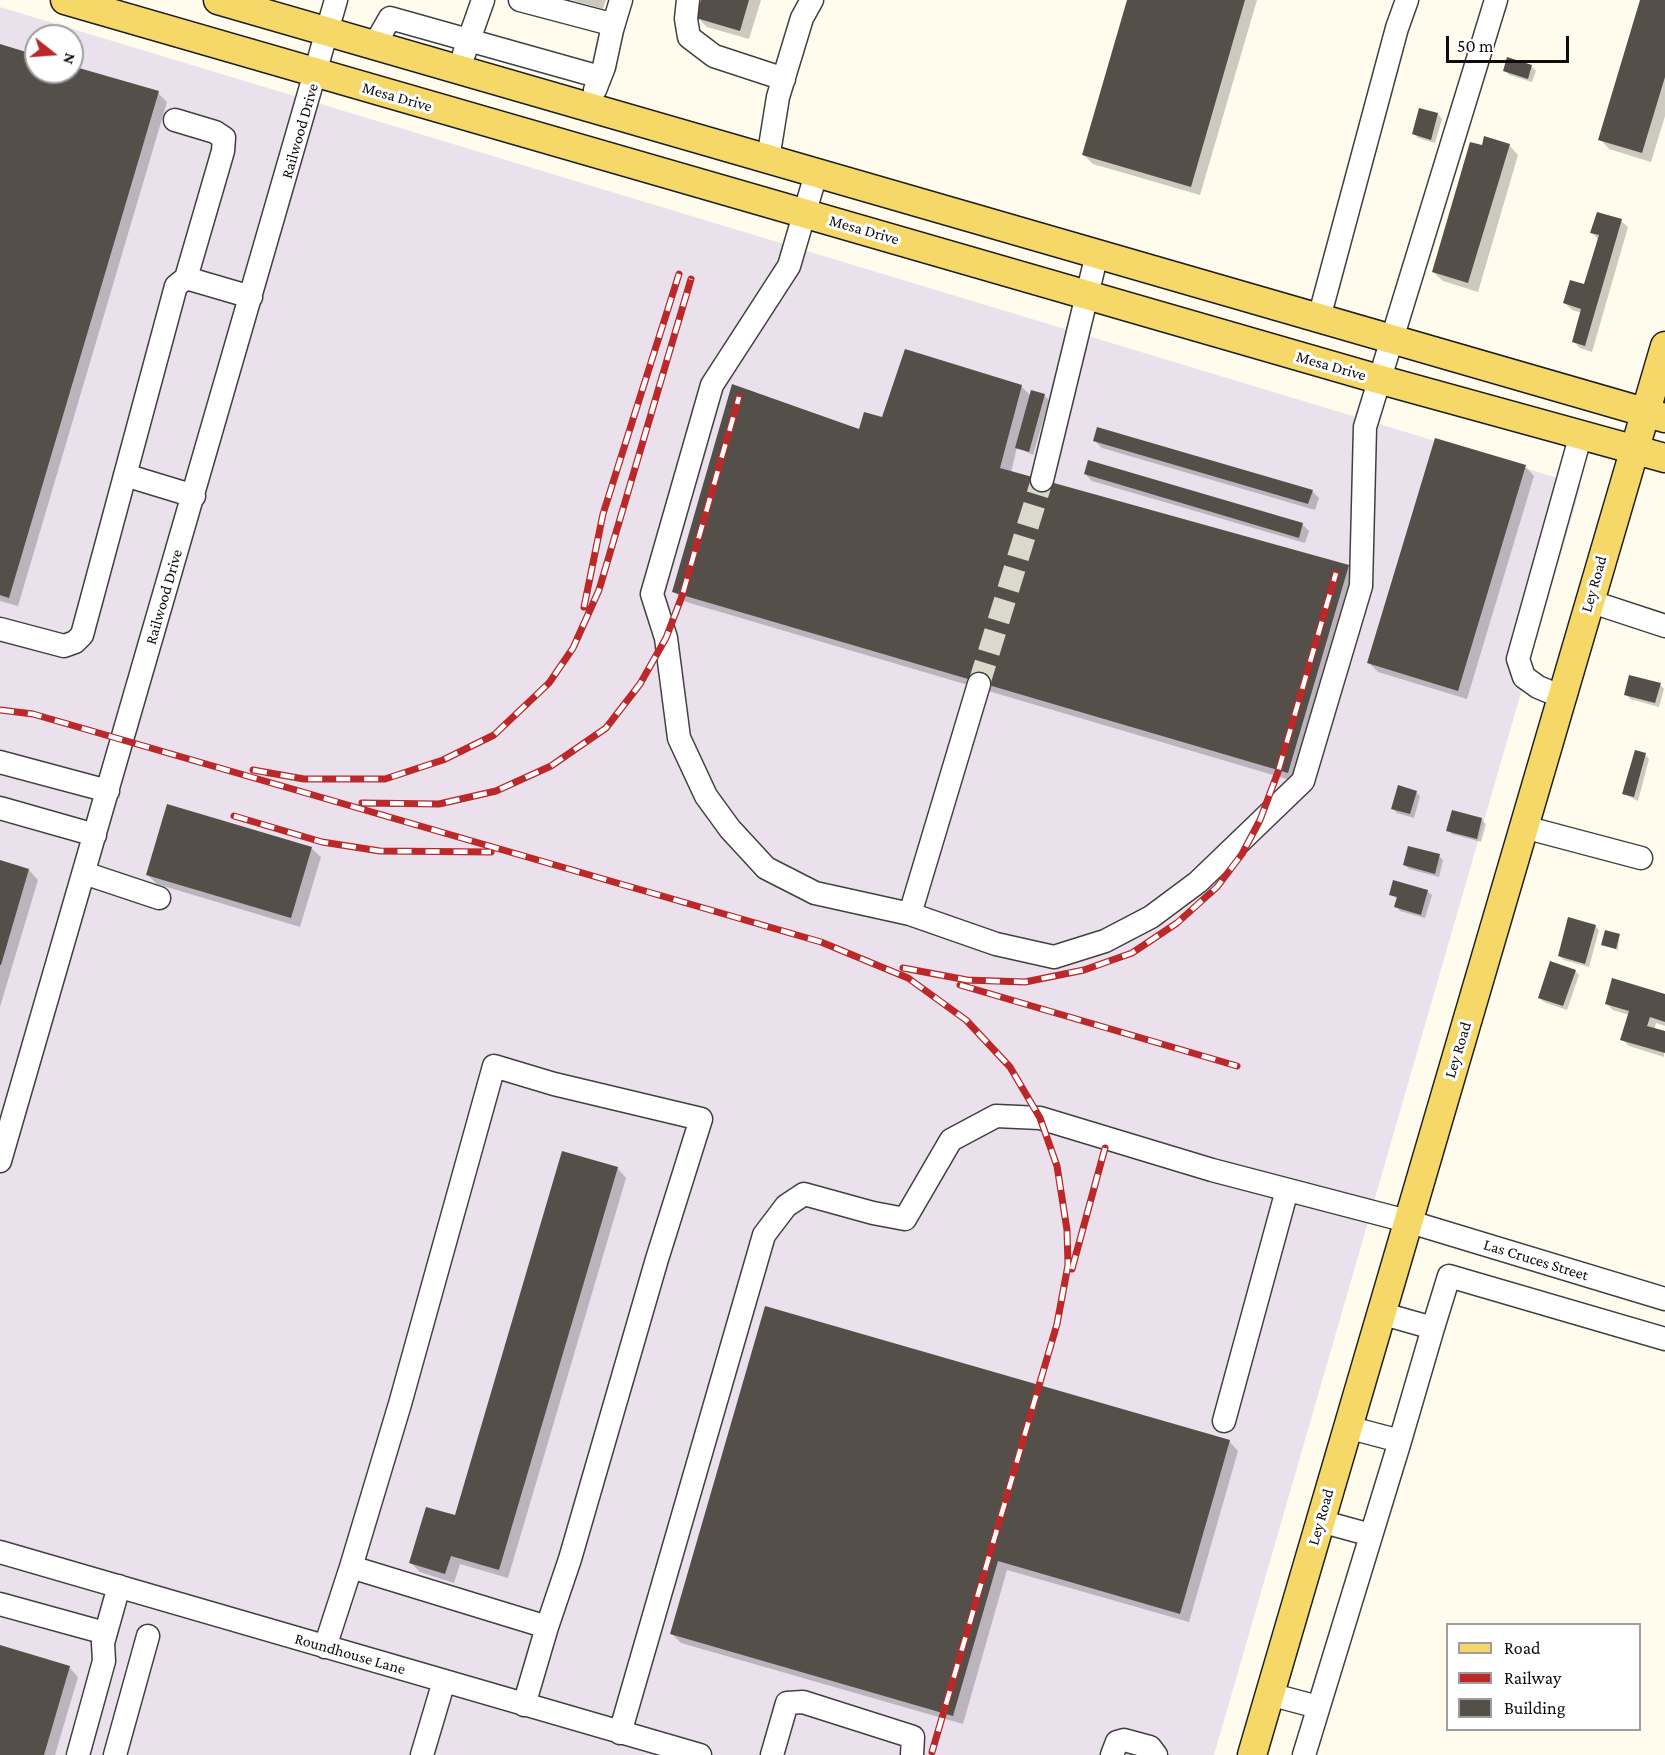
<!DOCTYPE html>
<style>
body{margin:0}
#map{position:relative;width:1665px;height:1755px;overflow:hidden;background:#fffcee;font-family:"Crimson Pro",serif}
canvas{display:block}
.legend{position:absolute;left:1446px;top:1623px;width:195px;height:108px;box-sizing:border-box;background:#fff;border:2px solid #9e9e9e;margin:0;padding:8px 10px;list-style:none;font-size:18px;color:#0d0d0d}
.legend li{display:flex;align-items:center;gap:12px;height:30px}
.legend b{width:30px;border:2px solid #9e9e9e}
.north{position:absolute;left:24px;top:24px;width:60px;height:60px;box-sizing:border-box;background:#fff;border:2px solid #9e9e9e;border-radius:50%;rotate:107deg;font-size:16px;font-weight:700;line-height:24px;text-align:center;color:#0d0d0d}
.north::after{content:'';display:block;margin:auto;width:21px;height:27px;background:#ba282a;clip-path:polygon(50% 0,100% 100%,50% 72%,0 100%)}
.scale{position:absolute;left:1446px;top:36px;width:123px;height:27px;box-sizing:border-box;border:3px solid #0d0d0d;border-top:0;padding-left:8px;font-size:18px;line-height:21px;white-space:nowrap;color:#0d0d0d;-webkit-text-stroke:4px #fff;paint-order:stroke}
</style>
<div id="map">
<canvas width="1665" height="1755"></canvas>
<ul class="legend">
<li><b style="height:8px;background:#f5d867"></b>Road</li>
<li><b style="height:8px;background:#ba282a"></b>Railway</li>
<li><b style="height:16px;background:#554f4a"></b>Building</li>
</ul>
<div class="north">N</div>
<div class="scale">50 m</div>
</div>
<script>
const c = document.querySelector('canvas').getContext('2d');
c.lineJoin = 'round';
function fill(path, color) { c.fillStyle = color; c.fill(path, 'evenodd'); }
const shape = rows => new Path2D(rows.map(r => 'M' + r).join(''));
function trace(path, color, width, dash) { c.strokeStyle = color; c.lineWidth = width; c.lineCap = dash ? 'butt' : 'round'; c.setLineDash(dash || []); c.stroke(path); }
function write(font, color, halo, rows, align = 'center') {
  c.font = font + ' "Crimson Pro",serif'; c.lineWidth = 6; c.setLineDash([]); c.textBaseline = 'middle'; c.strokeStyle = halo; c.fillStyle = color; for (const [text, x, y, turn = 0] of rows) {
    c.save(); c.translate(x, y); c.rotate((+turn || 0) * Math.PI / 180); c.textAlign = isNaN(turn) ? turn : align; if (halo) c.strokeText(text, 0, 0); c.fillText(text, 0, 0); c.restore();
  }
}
fill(shape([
 [0,7,1581,485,1214,1755,0,1755],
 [36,36,72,36,72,72,36,72]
]), '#ebe1ec');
fill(shape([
 [572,0,606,0,603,9],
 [703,0,761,0,749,39,707,27,698,18],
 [1129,0,1257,0,1200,195,1093,164,1084,155],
 [1642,0,1665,0,1665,116,1651,162,1609,149,1600,139],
 [0,46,36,57,36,72,72,72,72,67,158,93,167,102,18,606,0,601],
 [1531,66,1536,71,1532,82,1509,75,1505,70],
 [1438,114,1442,119,1435,143,1418,138,1414,134],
 [1509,145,1518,155,1478,292,1443,281,1433,272,1483,147],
 [1621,221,1628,227,1592,352,1580,348,1573,341,1582,313,1572,310,1565,303,1585,286,1599,240,1592,233],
 [1021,386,1031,396,1045,396,1049,400,1033,455,1017,447,1011,473,1349,566,1358,576,1297,782,683,601,674,591,860,431,883,419],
 [1095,441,1312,491,1319,498,1315,510,1102,448],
 [1525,466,1534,476,1467,699,1378,672,1369,663],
 [1085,474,1302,524,1309,531,1305,543,1092,481],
 [1660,685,1664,689,1659,707,1630,699,1626,694],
 [1645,754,1649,759,1638,801,1624,794],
 [1416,792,1420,796,1414,818,1397,813,1393,809],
 [1481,819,1486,824,1481,842,1452,834,1448,830],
 [311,848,321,857,300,927,157,884,148,875],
 [1439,856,1443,860,1439,877,1409,869,1405,865],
 [0,862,29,870,38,880,0,1007],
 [1427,891,1432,895,1425,918,1400,911,1396,906,1398,899,1390,894],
 [1595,926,1599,930,1589,967,1564,960,1559,956],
 [1619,935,1618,950,1603,945],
 [1575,971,1579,975,1567,1010,1544,1002,1539,998],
 [1665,996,1665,1026,1656,1023,1654,1030,1665,1033,1664,1057,1629,1046,1622,1039,1629,1015,1613,1010,1606,1003],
 [617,1168,626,1178,508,1578,460,1564,454,1583,420,1572,411,1563,456,1517],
 [1229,1441,1238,1451,1189,1622,1007,1570,963,1724,681,1643,672,1634],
 [0,1647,69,1667,78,1677,55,1755,0,1755]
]), '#0003');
fill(shape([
 [701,0,749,0,740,31,696,18],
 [1127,0,1245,0,1191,187,1082,155],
 [1640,0,1665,0,1665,77,1642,153,1598,140],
 [0,44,36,55,36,72,72,72,72,66,159,91,9,598,0,595],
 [1507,57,1532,65,1528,79,1503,71],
 [1419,108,1438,113,1431,140,1412,134],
 [1484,136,1510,144,1468,283,1432,272,1470,142,1482,145],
 [1597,212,1622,219,1585,346,1572,342,1581,309,1563,303,1570,280,1584,284,1599,235,1590,233],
 [905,349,1022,385,1000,468,1349,565,1288,773,672,592,732,384,859,429,864,412,882,417],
 [1031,390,1045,394,1029,452,1015,448],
 [1097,427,1313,490,1308,504,1093,441],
 [1435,438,1526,465,1458,691,1367,663],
 [1088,460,1303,523,1299,538,1084,474],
 [1629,675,1661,683,1655,703,1624,695],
 [1635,750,1646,753,1634,797,1622,794],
 [1398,785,1417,791,1410,814,1391,809],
 [167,804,312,847,291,918,146,875],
 [1452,810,1482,818,1477,839,1446,831],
 [1408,846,1440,854,1435,874,1403,865],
 [0,860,29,869,1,965,0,965],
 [1393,880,1428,890,1421,915,1394,907,1397,897,1389,895],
 [1568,917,1596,925,1585,964,1558,956],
 [1605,930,1620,934,1616,949,1601,945],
 [1550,961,1576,970,1563,1006,1538,998],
 [1612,978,1665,994,1665,1022,1650,1017,1647,1026,1665,1031,1665,1053,1620,1040,1629,1011,1605,1004],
 [562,1151,618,1167,499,1570,451,1556,445,1574,409,1563,426,1507,455,1515],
 [765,1306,1230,1440,1180,1614,998,1561,953,1716,670,1634],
 [0,1645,70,1666,44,1755,0,1755]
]), '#554f4a');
trace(shape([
 [979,684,1042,480]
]), '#dbd8cc', 22, [22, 11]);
const minor = shape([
 [520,0,607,23,612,30,604,67,595,90],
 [688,0,686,19,689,37,714,56,784,79],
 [612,30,621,0],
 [374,46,390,18,600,77],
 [464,54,483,0],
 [175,120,215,132,224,138,223,151,186,278],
 [768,159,778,97,802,18,812,0],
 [816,174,789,266,712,385,652,594,666,638,679,738,706,796,730,829,766,868,815,893,910,914,996,944,1054,957,1105,941,1151,917,1198,882,1303,781,1361,586,1365,427,1496,0],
 [1319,318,1397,28,1407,0],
 [125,475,194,496],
 [1042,480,1097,254],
 [1589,601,1665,626],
 [0,629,64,646,75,642,82,635,176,286,186,278,251,297],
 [1562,697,1538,687,1524,677,1518,659,1581,434],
 [0,762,108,791],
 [0,808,95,835],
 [1524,827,1641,858],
 [84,873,159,898],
 [910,914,979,684],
 [0,1161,336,0],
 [1433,1328,1449,1276,1665,1339],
 [1224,1421,1287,1190],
 [1347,1427,1400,1441,1433,1328,1380,1313],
 [1320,1521,1371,1535],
 [0,1552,700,1755],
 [351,1567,400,1404,494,1066,554,1084,701,1119,657,1259,570,1559,547,1627],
 [0,1604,105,1633],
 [325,1647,351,1567,547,1627,524,1705],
 [1269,1694,1318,1707],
 [620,1733,764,1235,786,1206,804,1194,873,1213,905,1219,951,1140,996,1116,1040,1118,1212,1170,1407,1221,1665,1299],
 [78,1755,104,1661,103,1643,119,1586],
 [115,1755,148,1636],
 [422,1755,444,1681],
 [772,1755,787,1703,803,1702,913,1737,912,1755],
 [1112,1755,1117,1742,1124,1740,1150,1747,1156,1755],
 [1304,1755,1400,1441]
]);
const major = shape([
 [65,0,1378,379,1665,458],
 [218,0,1665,418],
 [1252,1755,1665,346]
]);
trace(minor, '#404040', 25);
trace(major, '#1e1e1e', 31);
trace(minor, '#fff', 22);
trace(major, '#f5d867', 28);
const rail = shape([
 [584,607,603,514,679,274],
 [0,710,33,714,123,740,821,942,908,978,966,1020,1010,1067,1040,1118,1057,1166,1067,1230,1068,1265,1057,1324,932,1752],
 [253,770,304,779,385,779,443,760,494,735,549,683,573,648,599,590,691,279],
 [362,803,439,804,496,791,551,766,606,728,640,684,666,638,682,596,739,397],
 [234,816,322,842,380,851,491,852],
 [903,968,967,980,1025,982,1084,970,1132,953,1177,923,1217,887,1242,854,1260,820,1278,772,1336,573],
 [960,985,1237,1066],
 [1072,1269,1105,1148]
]);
trace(rail, '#ba282a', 7);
trace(rail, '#fff', 4.5, [14]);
write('16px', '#0d0d0d', '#fff', [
 ["Mesa Drive",397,97,16],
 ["Railwood Drive",300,131,-74],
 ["Mesa Drive",864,230,16],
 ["Mesa Drive",1331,366,16],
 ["Ley Road",1594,584,-74],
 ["Railwood Drive",164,597,-74],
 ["Ley Road",1458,1050,-73],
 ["Las Cruces Street",1536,1260,17],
 ["Ley Road",1321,1517,-74],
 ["Roundhouse Lane",350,1654,16]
]);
</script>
